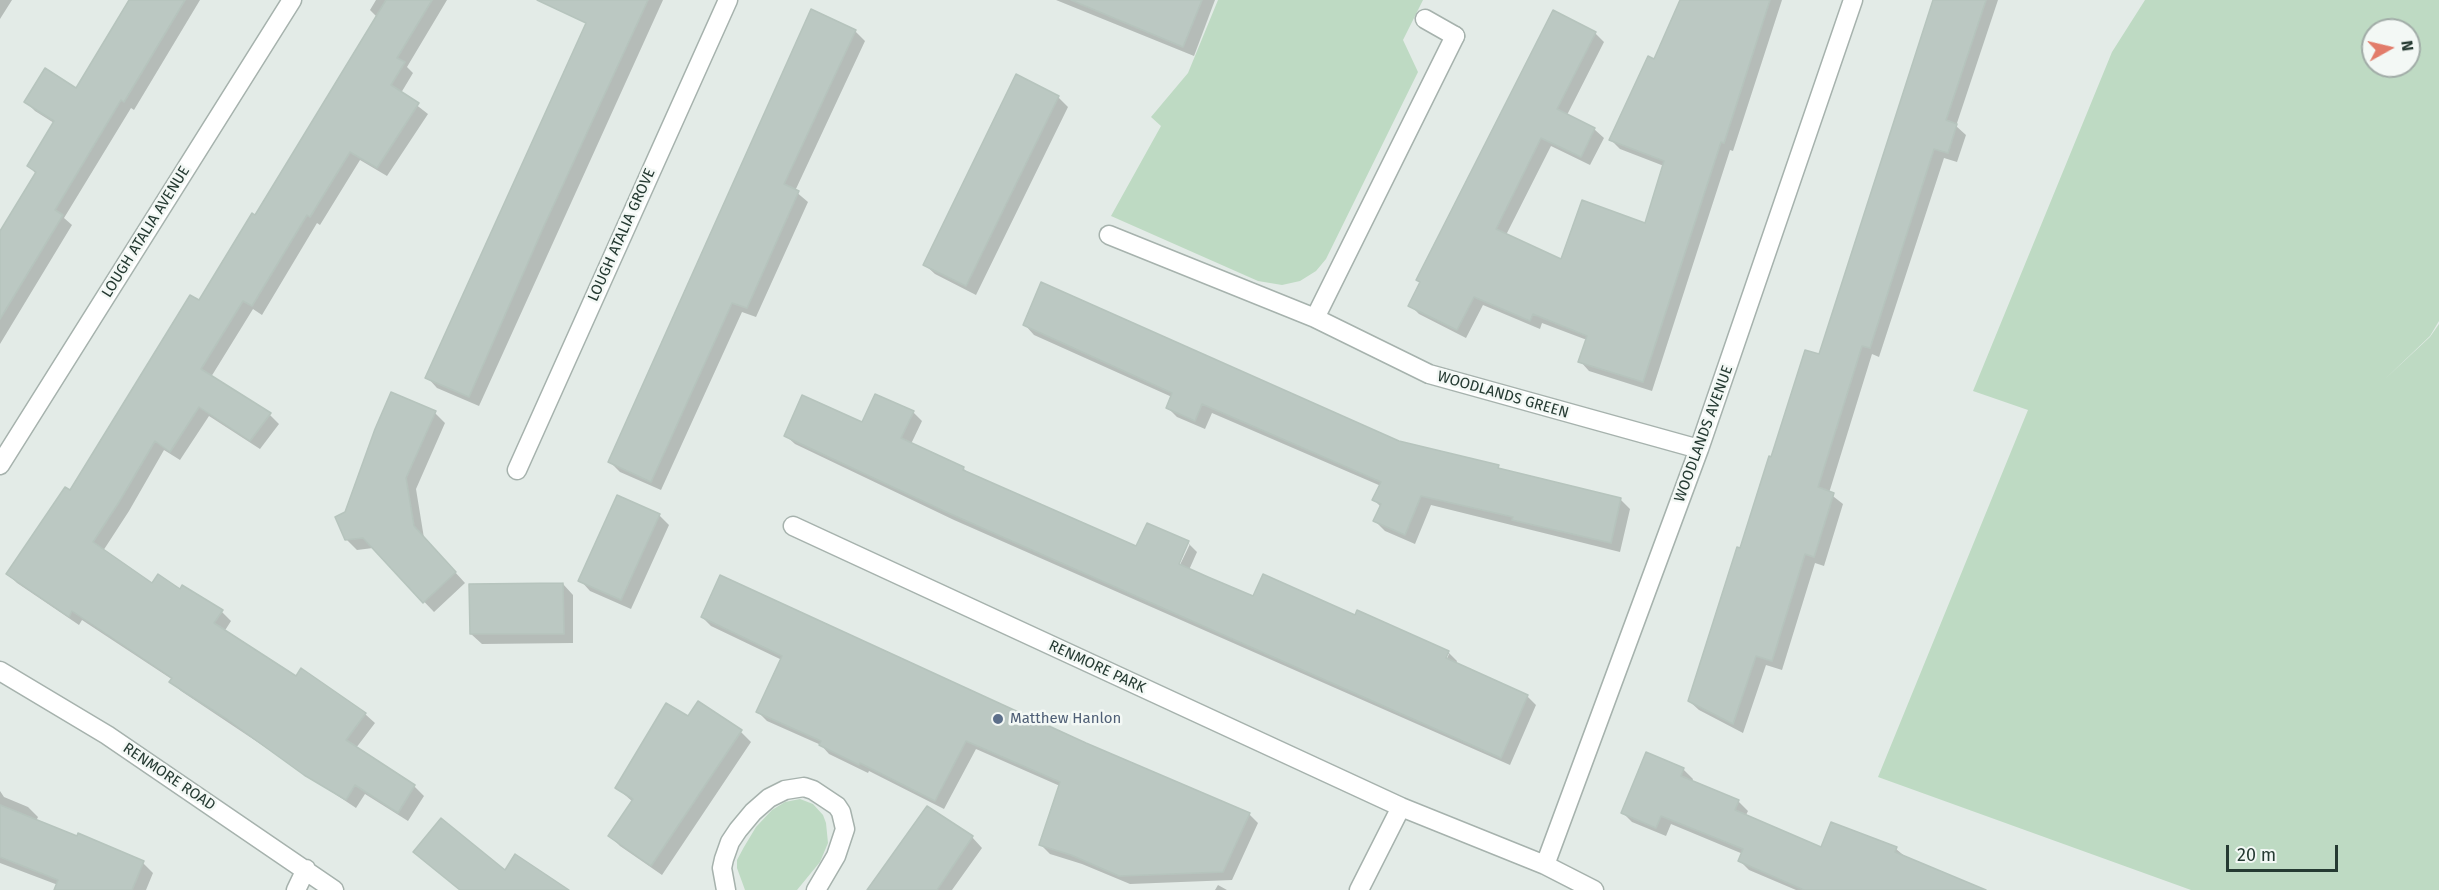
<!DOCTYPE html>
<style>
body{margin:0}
#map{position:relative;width:2439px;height:890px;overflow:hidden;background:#e3ebe7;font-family:"Fira Sans",sans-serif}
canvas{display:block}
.north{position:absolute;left:2361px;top:18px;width:60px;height:60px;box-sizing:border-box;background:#f3f8f5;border:2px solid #a1aca7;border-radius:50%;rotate:82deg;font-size:16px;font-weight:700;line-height:24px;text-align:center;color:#253a32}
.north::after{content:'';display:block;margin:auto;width:21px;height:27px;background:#e27c6a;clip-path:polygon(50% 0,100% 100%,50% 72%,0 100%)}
.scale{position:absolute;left:2226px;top:845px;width:112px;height:27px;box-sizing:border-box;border:3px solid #253a32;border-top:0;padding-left:8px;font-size:18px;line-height:21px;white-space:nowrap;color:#253a32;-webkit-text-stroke:4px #f3f8f5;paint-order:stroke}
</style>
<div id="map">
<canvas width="2439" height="890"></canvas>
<div class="north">N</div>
<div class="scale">20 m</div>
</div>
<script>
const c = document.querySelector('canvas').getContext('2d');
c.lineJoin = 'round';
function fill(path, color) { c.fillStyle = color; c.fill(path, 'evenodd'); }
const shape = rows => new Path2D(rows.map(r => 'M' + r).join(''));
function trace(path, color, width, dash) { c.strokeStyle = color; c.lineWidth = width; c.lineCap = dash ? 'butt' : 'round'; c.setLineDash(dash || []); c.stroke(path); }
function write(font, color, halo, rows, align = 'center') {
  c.font = font + ' "Fira Sans",sans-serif'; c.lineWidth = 5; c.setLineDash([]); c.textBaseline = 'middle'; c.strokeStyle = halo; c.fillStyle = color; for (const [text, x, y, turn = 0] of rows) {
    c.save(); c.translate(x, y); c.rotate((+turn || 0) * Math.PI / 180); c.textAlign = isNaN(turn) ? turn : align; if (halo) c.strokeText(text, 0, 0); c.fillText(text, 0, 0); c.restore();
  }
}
fill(shape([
 [1218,0,1423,0,1403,40,1418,72,1326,259,1316,271,1300,281,1282,285,1258,281,1111,216,1161,126,1151,117,1188,73],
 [2145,0,2439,0,2439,321,2430,336,2385,379,2430,337,2439,324,2439,890,2191,890,1878,777,2028,410,1973,391,2112,52],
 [2373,30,2409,30,2409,66,2373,66],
 [800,799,813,804,823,815,826,823,828,843,820,862,797,890,745,890,737,868,737,860,744,847,756,827,772,810,785,802]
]), '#bedac3');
fill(shape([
 [0,0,12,0,0,19],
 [131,0,200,0,134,110,131,108,64,218,72,225,0,344,0,232,36,174,29,166,54,123,35,111,26,102,76,90],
 [376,0,447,0,407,67,413,73,401,93,428,114,387,176,360,160,320,225,317,223,262,315,253,309,211,377,270,415,279,424,260,449,209,416,180,460,164,450,129,511,103,551,153,585,180,591,222,612,231,621,224,632,296,678,365,714,375,723,356,748,414,786,424,796,408,821,365,794,356,808,181,691,171,682,173,680,82,620,79,625,17,583,8,574,71,493,256,217,377,17,370,10],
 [598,0,663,0,479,406,437,388,427,377],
 [1056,0,1215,0,1194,56],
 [1722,0,1782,0,1733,151,1730,150,1652,391,1589,371,1580,361,1587,340,1542,323,1540,329,1483,305,1466,338,1419,314,1410,305,1595,33,1604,42,1567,115,1594,129,1604,138,1590,165,1551,146,1506,235,1562,261,1646,225,1664,166,1620,149,1611,140,1655,61],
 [1934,0,1998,0,1956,126,1966,135,1957,162,1944,158,1879,357,1872,354,1829,493,1843,504,1824,566,1815,563,1782,670,1766,665,1743,733,1699,710,1689,701,1772,459,1820,356],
 [855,31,865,41,795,191,808,202,756,317,742,312,661,490,620,472,610,462],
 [1058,97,1068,107,976,295,935,274,924,264],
 [1025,325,1398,442,1498,467,1501,470,1620,499,1630,509,1620,552,1431,505,1415,544,1385,531,1375,521,1381,507,1374,500,1381,486,1212,413,1205,429,1177,417,1167,407,1172,397,1034,335],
 [913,412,922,421,911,444,963,468,971,476,1137,548,1147,525,1188,543,1197,552,1189,570,1254,598,1448,652,1457,661,1456,664,1527,696,1536,705,1510,765,954,520,795,444,786,436,863,424],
 [1186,544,1190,544,1177,571,1174,570],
 [1446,654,1449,654,1444,665],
 [435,413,445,423,416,489,424,538,465,583,434,612,373,548,357,550,347,540,346,513],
 [659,515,669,525,631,609,590,591,580,580],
 [563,584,573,595,573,643,482,644,471,634],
 [702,617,1086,744,1249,814,1258,823,1232,880,1130,884,1082,864,1050,854,1041,845,1060,786,976,749,944,809,869,771,868,773,829,754,821,745,767,721,758,712,782,660,711,626],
 [698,703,741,732,751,742,662,875,620,846,610,836,633,802,617,788,688,718],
 [1683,769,1693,779,1692,782,1738,801,1748,811,1745,817,1821,849,1896,849,1946,890,1796,890,1749,870,1740,861,1743,854,1671,824,1666,836,1632,822,1623,813],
 [0,791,4,797,28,807,38,817,36,821,143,863,153,873,146,890,55,890,58,885,0,863],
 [972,837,982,848,952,890,869,890],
 [1218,885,1227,890,1215,890]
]), '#0003');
const building = shape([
 [129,0,185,0,124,102,121,100,55,210,63,215,0,319,0,231,36,172,27,166,54,121,24,102,45,68,76,88,129,0],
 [386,0,432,0,397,58,405,62,391,85,419,103,377,168,350,152,310,217,307,215,252,306,243,301,201,369,271,413,250,441,199,407,170,452,155,441,119,502,93,542,152,583,158,574,180,589,182,585,223,610,214,623,296,676,301,668,366,713,346,740,415,785,398,813,355,785,346,800,304,775,228,720,169,682,172,678,72,611,69,617,6,574,65,487,70,490,190,295,199,300,252,213,255,215,386,0],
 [537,0,648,0,543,228,469,397,425,378,586,23,537,0],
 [1071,0,1202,0,1183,47,1071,0],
 [1680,0,1770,0,1724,143,1721,142,1643,382,1578,362,1587,336,1533,314,1530,321,1474,297,1457,330,1408,306,1420,282,1416,280,1553,10,1596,32,1557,109,1595,128,1581,157,1541,138,1496,229,1561,259,1582,200,1645,223,1664,161,1609,140,1648,56,1654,59,1680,0],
 [1933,0,1986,0,1946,120,1957,124,1948,153,1934,149,1870,348,1862,346,1818,487,1834,493,1814,557,1805,554,1772,661,1756,656,1733,724,1688,701,1737,547,1740,548,1769,456,1771,457,1805,350,1819,354,1933,0],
 [811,9,856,30,784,184,799,191,747,308,732,303,651,482,608,462,811,9],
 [1016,74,1059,96,966,286,923,265,1016,74],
 [1041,282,1399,441,1499,465,1498,468,1621,498,1611,543,1512,520,1513,517,1421,496,1405,535,1373,521,1381,504,1372,500,1381,482,1202,404,1195,421,1166,408,1172,393,1023,325,1041,282],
 [391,392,436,411,406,478,414,526,456,572,423,603,363,538,345,540,335,517,345,512,375,429,391,392],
 [875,394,914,411,901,438,964,467,963,470,1136,546,1147,523,1189,541,1179,564,1208,577,1253,596,1263,574,1355,615,1357,610,1449,651,1446,658,1528,695,1501,758,944,511,784,436,802,395,862,422,875,394],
 [617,495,660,514,621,600,578,581,617,495],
 [720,575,1086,743,1250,813,1223,872,1119,876,1071,855,1039,845,1060,782,966,741,935,801,860,763,859,765,819,745,821,741,756,712,782,656,701,617,720,575],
 [563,583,564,634,470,634,469,584,563,583],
 [698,701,742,730,651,866,608,836,633,799,615,788,666,703,688,716,698,701],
 [1646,752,1684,768,1681,776,1739,800,1735,810,1821,847,1831,822,1897,847,1895,852,1986,890,1804,890,1738,861,1743,849,1661,816,1656,828,1621,813,1646,752],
 [0,805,77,836,78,833,144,861,132,890,54,890,58,880,0,857,0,805],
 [927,806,973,836,937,890,867,890,927,806],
 [441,818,505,870,515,854,569,890,460,890,413,852,441,818]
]);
fill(building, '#bbc8c2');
trace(building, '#b6c4bd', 1.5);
const service = shape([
 [1425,19,1455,36]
]);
const minor = shape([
 [1109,235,1315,318,1429,374,1699,449],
 [1315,318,1455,36],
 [0,465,292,0],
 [517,470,728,0],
 [793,526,1401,807,1545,865,1594,890],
 [0,671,107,735,334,890],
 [1545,865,1699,449,1853,0],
 [296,890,306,869],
 [726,890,722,868,724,859,730,842,738,830,753,812,769,798,785,790,804,787,813,790,837,806,841,812,845,829,836,856,816,890],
 [1359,890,1401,807]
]);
trace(service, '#a6b2ad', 21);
trace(minor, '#a6b2ad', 21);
trace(service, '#fff', 18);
trace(minor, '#fff', 18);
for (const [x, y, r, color] of [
 [998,719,6,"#5c6f8a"]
]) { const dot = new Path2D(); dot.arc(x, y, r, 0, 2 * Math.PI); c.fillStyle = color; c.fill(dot); trace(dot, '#f3f8f5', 2); }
write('15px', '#253a32', '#f3f8f5', [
 ["LOUGH ATALIA AVENUE",146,232,-58],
 ["LOUGH ATALIA GROVE",622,235,-66],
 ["WOODLANDS GREEN",1503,395,16],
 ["WOODLANDS AVENUE",1704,434,-70],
 ["RENMORE PARK",1097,667,25],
 ["RENMORE ROAD",169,777,34]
]);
write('15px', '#4e5e75', '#f3f8f5', [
 ["Matthew Hanlon",1010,719]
], 'left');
</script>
